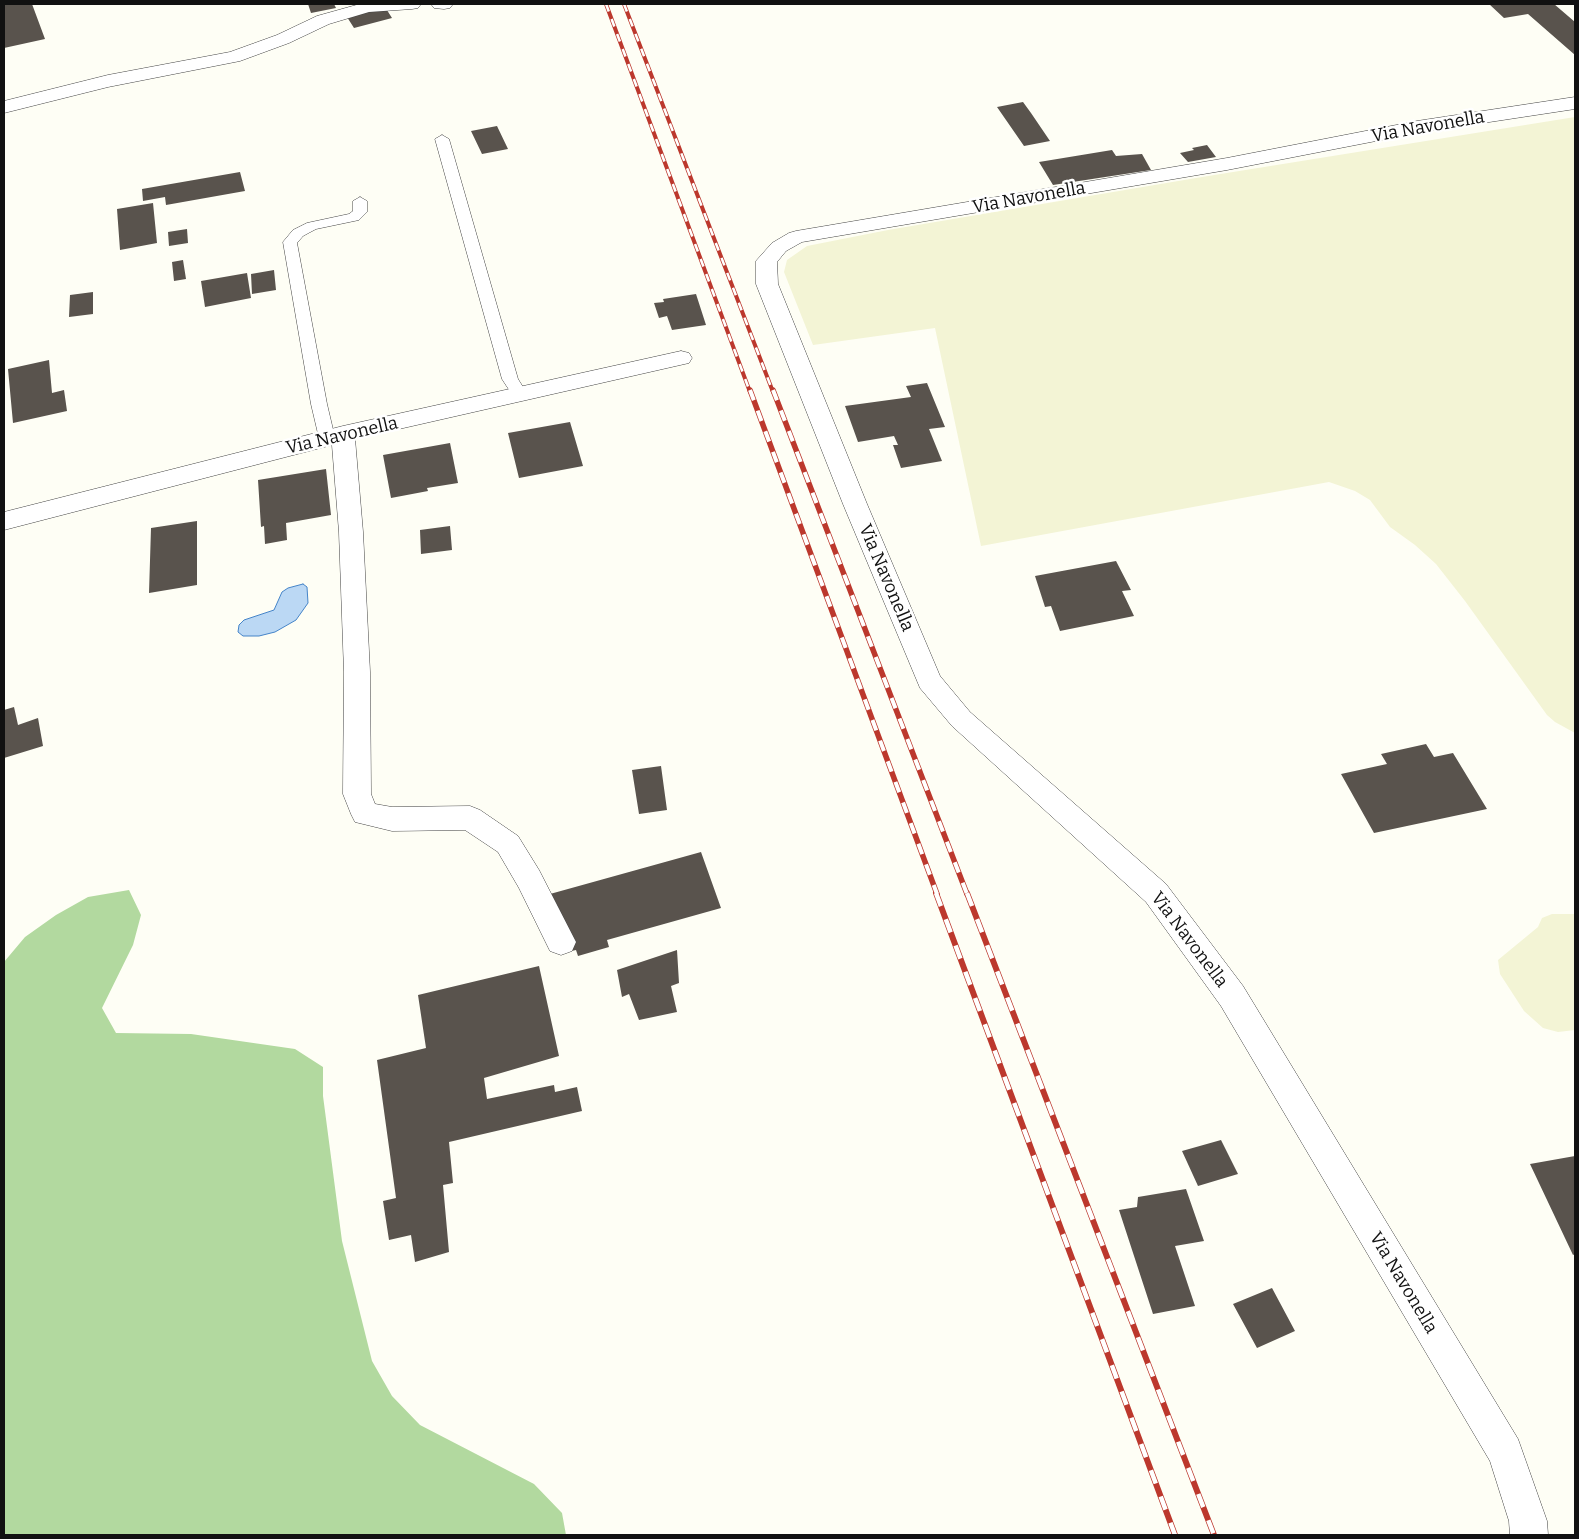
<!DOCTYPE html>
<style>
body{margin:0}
#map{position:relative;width:1579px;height:1539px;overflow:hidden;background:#fefef5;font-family:Bitter,serif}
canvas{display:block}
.frame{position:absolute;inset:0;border:5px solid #111;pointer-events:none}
</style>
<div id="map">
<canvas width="1579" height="1539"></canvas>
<div class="frame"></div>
</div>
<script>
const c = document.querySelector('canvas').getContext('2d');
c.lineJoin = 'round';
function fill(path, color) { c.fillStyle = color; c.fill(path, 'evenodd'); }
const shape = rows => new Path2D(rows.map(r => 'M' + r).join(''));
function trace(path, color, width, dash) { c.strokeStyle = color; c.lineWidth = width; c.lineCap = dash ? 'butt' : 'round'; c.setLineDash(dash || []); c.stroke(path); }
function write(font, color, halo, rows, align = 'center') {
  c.font = font + ' Bitter,serif'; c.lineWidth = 5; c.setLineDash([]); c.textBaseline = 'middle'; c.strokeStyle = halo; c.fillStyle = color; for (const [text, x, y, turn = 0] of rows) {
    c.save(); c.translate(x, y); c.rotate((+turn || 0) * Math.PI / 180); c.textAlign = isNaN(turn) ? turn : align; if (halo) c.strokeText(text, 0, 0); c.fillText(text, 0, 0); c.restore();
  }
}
fill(shape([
 [1575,117,1575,733,1555,722,1547,715,1465,601,1436,564,1415,545,1390,527,1370,500,1355,491,1329,482,981,546,935,328,813,345,784,272,787,260,807,246,888,230,1202,177],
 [1552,914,1575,914,1575,1030,1558,1032,1543,1028,1524,1011,1500,974,1498,960,1538,927,1542,918]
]), '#f3f4d5');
fill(shape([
 [129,890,141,915,133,945,102,1008,116,1033,191,1034,295,1049,323,1067,323,1096,342,1241,372,1361,392,1396,420,1425,534,1484,562,1513,566,1535,4,1535,4,962,25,937,56,915,88,897]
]), '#b2d99f');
const water = shape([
 [303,584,307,587,308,603,296,620,275,632,259,636,243,636,238,632,239,625,244,620,274,610,282,592,288,588,303,584]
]);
fill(water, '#bbd8f4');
trace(water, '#4584c8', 1);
fill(shape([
 [4,4,32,4,45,39,4,48],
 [308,4,334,4,336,8,311,13],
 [1489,4,1554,4,1575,22,1575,55,1528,14,1504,18],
 [385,7,392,18,354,28,347,17],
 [1023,102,1031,113,1050,141,1024,146,997,107],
 [497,126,508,149,482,154,471,131],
 [1207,145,1216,157,1188,162,1180,153,1194,150,1192,148],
 [1112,150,1116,156,1142,154,1151,170,1053,185,1039,162],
 [240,172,245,191,166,205,165,197,143,201,142,189],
 [153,203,157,243,120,250,117,209],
 [187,229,188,243,169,246,168,232],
 [183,260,186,279,174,281,172,262],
 [274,270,276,290,252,294,251,274],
 [247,273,251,298,205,307,201,281],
 [93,292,93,314,69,317,70,295],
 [696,294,706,325,672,330,667,316,659,318,654,303,664,302,663,299],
 [49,360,52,393,64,390,67,411,13,423,8,369],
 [927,383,945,427,929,429,942,461,901,468,893,445,898,445,894,436,858,442,845,406,911,397,906,386],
 [570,422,583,466,519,478,508,433],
 [450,443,458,483,427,488,428,491,391,498,383,455],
 [326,469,331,515,286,523,287,540,265,544,264,526,261,527,258,480],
 [197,521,197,585,149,593,151,528],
 [450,526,452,550,421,554,420,530],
 [1116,561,1131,590,1122,591,1134,616,1060,631,1051,606,1045,607,1035,576],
 [14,707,18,725,38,718,43,746,4,758,4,710],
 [1426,744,1434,757,1453,753,1487,809,1374,833,1341,774,1387,764,1381,754],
 [661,766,667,810,639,814,632,770],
 [701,852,721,908,607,940,609,947,578,956,576,950,567,952,550,894],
 [677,950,679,983,671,986,677,1012,639,1020,629,994,622,997,617,970],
 [539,966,559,1056,484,1078,487,1099,554,1085,555,1092,577,1087,582,1111,449,1142,453,1183,443,1185,449,1252,415,1262,411,1235,389,1240,383,1201,396,1198,377,1060,426,1048,418,995],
 [1221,1140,1238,1174,1198,1186,1182,1151],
 [1575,1156,1575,1254,1573,1255,1530,1164],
 [1186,1189,1204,1241,1175,1246,1195,1306,1153,1314,1119,1210,1137,1207,1138,1197],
 [1272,1288,1295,1331,1257,1348,1233,1304]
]), '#59534d');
const service = shape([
 [442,135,449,139,518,379,528,395,525,399,520,400,515,399,502,379,435,139,442,135],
 [360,197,367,201,367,212,359,220,316,229,303,236,297,243,327,404,335,438,333,442,327,443,321,442,319,438,311,404,283,242,293,230,307,223,349,214,353,211,353,201,360,197]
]);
const minor = shape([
 [360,4,421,4,418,8,412,9,369,12,329,24,289,43,240,61,108,87,4,113,4,101,108,75,230,52,277,35,317,16,360,4],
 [431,4,453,4,450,8,444,9,434,8,431,4],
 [1575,97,1575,109,1417,133,1227,170,802,242,786,251,777,262,778,284,867,504,940,676,970,712,1166,884,1243,986,1518,1439,1547,1521,1548,1535,1510,1535,1509,1521,1490,1461,1221,1006,1146,902,952,726,920,688,843,504,756,284,756,261,772,243,789,233,796,231,1227,158,1417,121,1575,97],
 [681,351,689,353,692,358,689,363,355,439,363,532,370,672,371,794,375,804,392,807,470,806,480,810,518,836,539,870,576,942,572,951,561,955,550,951,519,888,498,852,465,830,392,831,355,822,351,814,343,794,344,672,339,532,332,445,4,530,4,512,343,426,681,351]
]);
trace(service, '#444', 1);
trace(minor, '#444', 1);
fill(service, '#fff');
fill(minor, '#fff');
const railFar2 = shape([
 [606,4,750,392],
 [624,4,773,392]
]);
const railFar1 = shape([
 [750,390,937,894],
 [773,390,967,894]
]);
const rail = shape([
 [936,893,1175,1535],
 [967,893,1214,1535]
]);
trace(railFar2, '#bc382d', 4);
trace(railFar1, '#bc382d', 5.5);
trace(rail, '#bc382d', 6);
trace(railFar2, '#fff', 2.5, [8]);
trace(railFar1, '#fff', 4, [11]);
trace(rail, '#fff', 4.5, [14]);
write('18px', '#111', '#fff', [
 ["Via Navonella",1428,127,-10],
 ["Via Navonella",1029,198,-10],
 ["Via Navonella",342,436,-13],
 ["Via Navonella",886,578,67],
 ["Via Navonella",1189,940,53],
 ["Via Navonella",1403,1283,59]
]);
</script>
